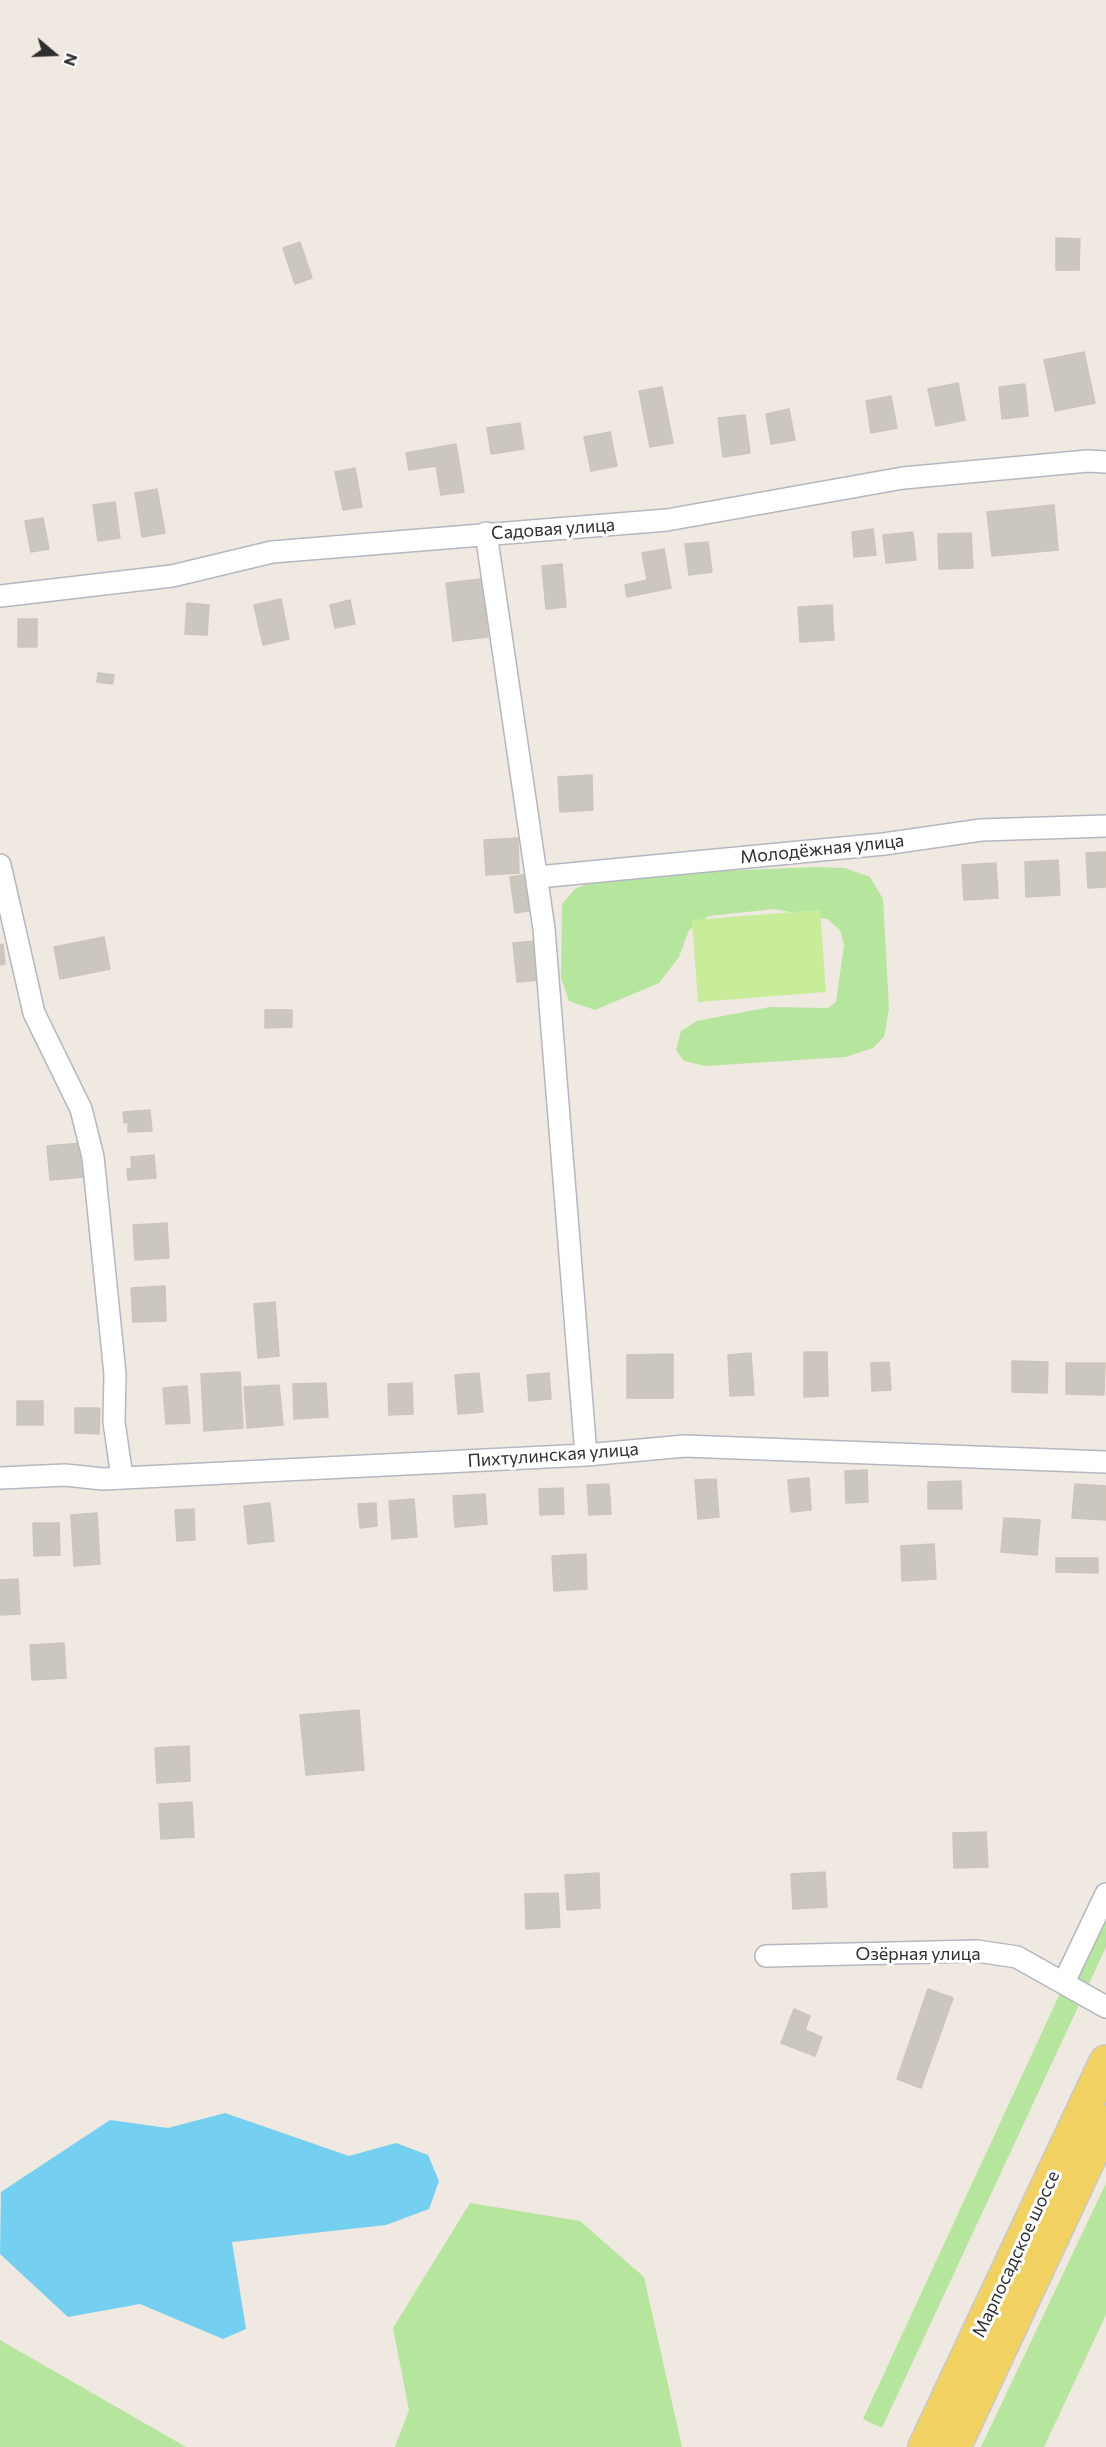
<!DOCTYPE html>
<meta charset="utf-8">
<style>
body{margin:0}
#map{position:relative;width:1106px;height:2447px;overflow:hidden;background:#efe9e1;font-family:Commissioner,sans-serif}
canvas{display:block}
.north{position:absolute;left:24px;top:24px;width:60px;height:60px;-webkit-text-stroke:4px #fff;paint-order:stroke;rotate:109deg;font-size:16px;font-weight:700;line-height:24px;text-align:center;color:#2e2e2e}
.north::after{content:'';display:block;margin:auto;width:21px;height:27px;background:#2e2e2e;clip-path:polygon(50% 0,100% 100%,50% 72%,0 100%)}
</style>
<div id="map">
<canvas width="1106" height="2447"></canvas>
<div class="north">N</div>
</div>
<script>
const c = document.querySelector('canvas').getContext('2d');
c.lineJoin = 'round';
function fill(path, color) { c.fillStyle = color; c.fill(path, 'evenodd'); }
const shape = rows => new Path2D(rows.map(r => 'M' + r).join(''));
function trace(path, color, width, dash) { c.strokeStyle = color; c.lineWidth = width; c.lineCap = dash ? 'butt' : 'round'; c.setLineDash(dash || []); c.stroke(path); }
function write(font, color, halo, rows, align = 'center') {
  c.font = font + ' Commissioner,sans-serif'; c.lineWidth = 6; c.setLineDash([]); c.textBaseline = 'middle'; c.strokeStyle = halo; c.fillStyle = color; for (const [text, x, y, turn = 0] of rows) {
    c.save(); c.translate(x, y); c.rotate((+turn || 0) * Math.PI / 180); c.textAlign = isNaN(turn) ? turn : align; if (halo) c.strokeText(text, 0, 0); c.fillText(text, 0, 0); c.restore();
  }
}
fill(shape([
 [814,867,845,868,870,877,883,899,889,1009,884,1037,873,1048,846,1057,705,1066,684,1061,676,1050,681,1031,697,1021,770,1007,828,1008,836,1002,844,945,840,930,827,919,774,909,709,916,689,930,679,957,659,983,595,1010,569,1001,561,978,562,904,575,889,605,876],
 [1106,1894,1106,1947,882,2428,863,2419],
 [1106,2183,1106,2315,1044,2447,981,2447],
 [470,2203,580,2221,644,2277,682,2447,395,2447,409,2410,393,2328],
 [0,2340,186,2447,0,2447]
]), '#b6e59e');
fill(shape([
 [820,910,826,992,698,1002,692,920]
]), '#c9ec9a');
fill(shape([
 [225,2113,349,2156,396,2143,428,2155,439,2181,429,2209,386,2225,232,2242,246,2329,223,2339,140,2304,68,2317,0,2254,1,2192,110,2120,168,2128]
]), '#75cff0');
const building = shape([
 [1056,238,1080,239,1079,270,1056,270,1056,238],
 [300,242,312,278,295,284,283,248,300,242],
 [1084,352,1095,403,1055,411,1044,360,1084,352],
 [958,383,965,420,936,426,928,389,958,383],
 [1025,384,1028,416,1002,419,999,387,1025,384],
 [662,387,673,443,650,447,639,391,662,387],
 [891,396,897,428,871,433,866,401,891,396],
 [789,409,795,440,771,444,766,414,789,409],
 [745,415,750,453,723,457,718,418,745,415],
 [520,423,524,449,491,454,487,428,520,423],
 [610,432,617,466,591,471,584,437,610,432],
 [456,444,464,492,441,495,436,466,409,470,406,453,456,444],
 [355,468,362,507,343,510,335,472,355,468],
 [157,489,165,533,142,537,135,493,157,489],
 [115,502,120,538,98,541,93,505,115,502],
 [1054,505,1058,550,992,556,987,512,1054,505],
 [43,518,49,549,31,552,25,521,43,518],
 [873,529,876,555,854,557,852,532,873,529],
 [913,532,916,560,886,563,883,535,913,532],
 [971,533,973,568,939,569,938,534,971,533],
 [708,542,712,572,689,575,685,544,708,542],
 [664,549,671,588,627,597,625,585,647,580,642,553,664,549],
 [562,564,566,607,546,609,542,566,562,564],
 [481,579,488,637,453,641,446,583,481,579],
 [281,599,289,639,263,645,254,605,281,599],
 [350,600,355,624,335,628,330,605,350,600],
 [187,603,209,605,207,635,185,634,187,603],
 [832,605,834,640,800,642,798,607,832,605],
 [18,619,37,619,37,647,18,647,18,619],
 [98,673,114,675,113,684,97,682,98,673],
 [592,775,593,810,560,812,558,777,592,775],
 [518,838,519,873,486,875,484,840,518,838],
 [1106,852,1106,887,1088,888,1086,853,1106,852],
 [1058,860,1060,895,1026,897,1025,862,1058,860],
 [996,863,998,898,964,900,962,865,996,863],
 [528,874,534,910,515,913,510,877,528,874],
 [104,937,110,969,60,979,54,947,104,937],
 [536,941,540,980,517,982,513,943,536,941],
 [3,944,5,964,0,965,0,945,3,944],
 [265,1010,292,1010,292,1027,265,1028,265,1010],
 [150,1110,152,1131,128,1132,128,1122,124,1123,123,1112,150,1110],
 [83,1143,85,1177,50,1180,47,1146,83,1143],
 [154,1155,156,1178,128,1180,127,1169,132,1168,131,1157,154,1155],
 [167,1223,169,1258,135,1260,133,1225,167,1223],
 [165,1286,166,1321,133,1322,131,1288,165,1286],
 [275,1302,279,1356,258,1358,254,1304,275,1302],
 [804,1352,827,1352,828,1396,804,1397,804,1352],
 [751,1353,754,1395,730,1396,728,1355,751,1353],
 [673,1354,673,1398,627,1398,627,1355,673,1354],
 [1012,1361,1048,1362,1047,1393,1012,1392,1012,1361],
 [889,1362,891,1390,872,1391,871,1363,889,1362],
 [1066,1363,1105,1363,1104,1395,1066,1394,1066,1363],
 [240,1372,243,1428,204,1431,201,1374,240,1372],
 [479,1373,483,1412,458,1414,455,1375,479,1373],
 [549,1373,551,1399,529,1401,527,1375,549,1373],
 [326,1383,328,1417,294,1419,293,1384,326,1383],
 [412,1383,413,1414,389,1415,388,1384,412,1383],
 [279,1385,283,1425,247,1428,244,1387,279,1385],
 [187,1386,190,1423,166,1424,163,1388,187,1386],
 [17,1401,43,1401,43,1425,17,1425,17,1401],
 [75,1408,100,1408,99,1434,75,1433,75,1408],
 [867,1470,868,1502,846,1503,845,1471,867,1470],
 [809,1478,811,1510,791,1512,788,1480,809,1478],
 [716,1479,719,1517,698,1519,695,1480,716,1479],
 [961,1481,962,1509,928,1509,928,1482,961,1481],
 [609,1484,611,1514,589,1515,587,1485,609,1484],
 [1075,1484,1106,1486,1106,1520,1072,1518,1075,1484],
 [563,1488,564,1514,540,1515,539,1489,563,1488],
 [485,1494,487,1524,455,1527,453,1496,485,1494],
 [414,1499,417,1537,392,1539,389,1501,414,1499],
 [270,1503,274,1541,248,1544,244,1506,270,1503],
 [376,1503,377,1526,360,1528,358,1504,376,1503],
 [194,1509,195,1540,177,1541,175,1510,194,1509],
 [97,1513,100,1564,74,1566,71,1515,97,1513],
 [1004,1518,1040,1520,1037,1555,1001,1552,1004,1518],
 [33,1523,59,1523,60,1555,34,1556,33,1523],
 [934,1544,936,1579,902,1581,901,1546,934,1544],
 [586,1554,587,1589,554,1591,552,1556,586,1554],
 [1056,1558,1098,1558,1098,1573,1056,1572,1056,1558],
 [18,1579,20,1614,0,1615,0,1580,18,1579],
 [64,1643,66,1678,32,1680,30,1645,64,1643],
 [359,1710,364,1770,306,1775,300,1715,359,1710],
 [189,1746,190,1781,157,1783,155,1748,189,1746],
 [192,1802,194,1837,161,1839,159,1804,192,1802],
 [986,1832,988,1867,954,1868,953,1833,986,1832],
 [825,1872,827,1907,793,1909,791,1874,825,1872],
 [599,1873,600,1908,567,1910,565,1875,599,1873],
 [558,1893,560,1927,526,1929,525,1894,558,1893],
 [928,1989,953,1998,921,2088,897,2079,928,1989],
 [794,2009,810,2016,805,2030,822,2037,815,2056,781,2043,794,2009]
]);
fill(building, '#cbc7bf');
trace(building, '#cbc5ba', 1.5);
const minor = shape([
 [486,533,544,929,586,1455],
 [0,596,172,576,272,552,667,520,903,478,1088,461,1106,462],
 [0,865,34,1013,81,1109,93,1157,115,1374,114,1422,122,1477],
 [538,877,884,844,981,830,1106,826],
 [0,1478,65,1475,103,1479,586,1455,685,1446,1106,1462],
 [766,1956,977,1951,1017,1957,1106,2007],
 [1064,1982,1106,1894]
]);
const primary = shape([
 [925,2447,1106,2062],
 [954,2447,1106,2122]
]);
trace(minor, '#b4b7c1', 24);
trace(primary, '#c9c9c9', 36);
trace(minor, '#fff', 21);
trace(primary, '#f2d163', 33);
write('18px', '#2e2e2e', '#fff', [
 ["Садовая улица",553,529,-4],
 ["Молодёжная улица",822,849,-6],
 ["Пихтулинская улица",553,1455,-4],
 ["Озёрная улица",918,1954],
 ["Марпосадское шоссе",1016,2254,-65]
]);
</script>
